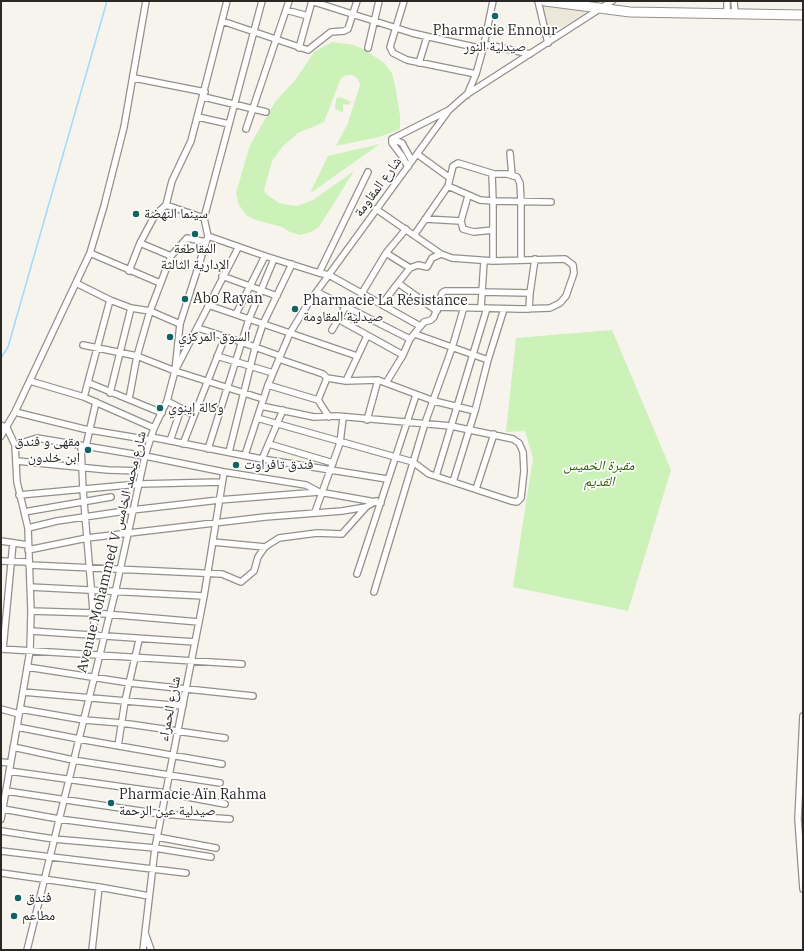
<!DOCTYPE html>
<meta charset="utf-8">
<style>
body{margin:0}
#map{position:relative;width:804px;height:951px;overflow:hidden;background:#f7f4ed;font-family:"IBM Plex Serif",serif}
canvas{display:block}
.frame{position:absolute;inset:0;border:2px solid #292825;pointer-events:none}
</style>
<div id="map">
<canvas width="804" height="951"></canvas>
<div class="frame"></div>
</div>
<script>
const c = document.querySelector('canvas').getContext('2d');
c.lineJoin = 'round';
function fill(path, color) { c.fillStyle = color; c.fill(path, 'evenodd'); }
const shape = rows => new Path2D(rows.map(r => 'M' + r).join(''));
function trace(path, color, width, dash) { c.strokeStyle = color; c.lineWidth = width; c.lineCap = dash ? 'butt' : 'round'; c.setLineDash(dash || []); c.stroke(path); }
function write(font, color, halo, rows, align = 'center') {
  c.font = font + ' "IBM Plex Serif","Noto Naskh Arabic",serif'; c.lineWidth = 3.5; c.setLineDash([]); c.textBaseline = 'middle'; c.strokeStyle = halo; c.fillStyle = color; for (const [text, x, y, turn = 0] of rows) {
    c.save(); c.translate(x, y); c.rotate((+turn || 0) * Math.PI / 180); c.textAlign = isNaN(turn) ? turn : align; if (halo) c.strokeText(text, 0, 0); c.fillText(text, 0, 0); c.restore();
  }
}
fill(shape([
 [542,5,583,10,585,14,548,35]
]), '#ede7d9');
fill(shape([
 [332,42,354,45,365,50,384,63,392,73,396,90,400,116,400,129,379,137,336,146,348,123,360,85,358,79,353,75,346,75,341,78,324,122,298,133,283,146,272,161,264,190,266,194,279,203,288,205,297,206,313,200,354,171,319,227,311,232,300,235,290,232,282,227,256,220,247,216,239,205,236,193,250,145,275,102,296,79,314,52],
 [340,97,351,102,348,105,343,104,343,112,335,109,336,99],
 [380,144,312,192,311,191,328,156],
 [612,330,671,470,628,611,513,587,533,458,525,431,506,432,516,338]
]), '#ccf1b9');
trace(shape([
 [1,358,8,347,107,1]
]), '#9fd9fc', 1.5);
const minor = shape([
 [311,1,412,33,483,49],
 [404,1,390,47,393,53,407,60,476,74],
 [538,1,548,43],
 [727,1,727,14],
 [734,1,735,14],
 [286,10,308,16],
 [222,21,308,50,331,32,344,31,348,29,357,1],
 [484,44,530,54],
 [299,48,312,1],
 [368,48,379,1],
 [419,63,427,37],
 [134,78,205,92],
 [467,95,476,74,483,49,493,1],
 [204,97,266,112],
 [198,117,229,124],
 [246,129,289,1],
 [392,139,449,110],
 [392,139,392,143,402,156,408,167],
 [392,139,402,143,412,161],
 [510,153,512,175],
 [450,178,453,166,458,163,494,174,507,174,517,177,520,183,521,202,521,259],
 [448,186,480,200,493,201,492,174],
 [468,196,461,221,463,229,474,232,493,230],
 [166,205,204,218],
 [376,209,441,254,452,258,493,261,565,259,573,265,574,273,566,296,560,303,550,308,521,309,437,307],
 [425,219,461,221],
 [415,234,448,186,450,178,417,154],
 [208,236,265,256,319,273,329,275,420,326],
 [90,253,160,283],
 [386,253,410,268,398,283],
 [171,256,140,243,155,215,166,205,172,181,191,141,227,1],
 [493,261,493,201,551,202],
 [410,268,418,265,427,267,432,258,441,254],
 [129,271,140,243],
 [319,273,368,172],
 [222,276,277,296],
 [76,283,110,300,131,308,150,311,180,324],
 [317,292,410,339],
 [481,292,530,293,529,309],
 [362,293,386,253,406,229],
 [530,293,535,259],
 [383,303,398,283,437,311],
 [208,305,357,356],
 [481,308,484,261],
 [236,314,265,256],
 [338,319,403,355],
 [198,328,241,342,280,356],
 [332,330,346,306],
 [415,334,488,360],
 [83,345,137,356,175,371,263,399],
 [217,356,273,373],
 [279,359,323,374,327,378,346,381,378,380,386,383,403,355,410,339,424,322,431,320,434,317,442,293,445,291,481,291],
 [176,369,238,248],
 [327,378,318,400,329,417],
 [30,381,84,397,154,428],
 [346,381,367,336],
 [89,383,162,413],
 [386,383,434,401,475,411],
 [268,385,318,400],
 [110,393,131,308],
 [84,397,110,300],
 [129,399,137,356,150,311,171,256,187,238,206,242],
 [167,401,194,415],
 [15,412,84,429,150,440],
 [257,418,413,462,429,474,511,501,517,502,521,498,524,471,523,452,519,443,513,439,451,426,337,416,314,417,261,406],
 [367,420,378,380],
 [1,425,7,428,15,445,17,482,28,528,31,611,30,651,1,819],
 [1,436,15,412,90,253,104,206,124,127,146,1],
 [151,437,262,459,387,479],
 [170,441,181,409],
 [183,444,225,337],
 [269,444,333,463],
 [15,445,37,438,145,456,224,472,306,485,319,492,381,503],
 [81,446,83,490,95,635],
 [86,446,96,402],
 [208,449,249,319,274,259],
 [229,452,255,348,263,324,292,264],
 [245,455,268,385,290,333,309,302,449,110,466,95,612,1],
 [262,459,283,410],
 [17,461,108,470,141,471],
 [436,476,487,308],
 [453,482,475,411,488,360,504,309],
 [476,489,494,434],
 [19,495,139,484,222,482],
 [24,512,111,497],
 [315,512,340,443,343,418],
 [28,528,57,521,132,510,219,500,319,492],
 [1,541,28,545],
 [213,542,265,547],
 [28,550,87,538,265,517,342,511,366,507,376,501],
 [1,561,28,562],
 [29,565,222,574,241,582,254,571,258,557,265,547,279,538,317,533,342,534,366,507],
 [357,574,416,395],
 [30,587,204,596],
 [374,592,425,423,452,348,464,307],
 [31,611,94,613,199,622],
 [31,631,195,642],
 [1,649,242,664],
 [3,649,13,543],
 [27,667,130,683,253,696],
 [23,692,183,706],
 [1,709,19,714],
 [20,709,84,720,122,723,225,738],
 [803,716,798,819,803,889],
 [17,727,79,739,222,764],
 [118,746,125,701,139,640],
 [13,747,73,760,220,783],
 [1,762,10,763],
 [9,771,166,793,225,804],
 [6,791,161,814,230,819],
 [3,809,59,819,158,832],
 [1,831,54,839,155,848,211,857],
 [157,837,216,848],
 [1,851,186,873],
 [1,873,99,887,149,896],
 [145,933,151,950],
 [27,950,115,593,145,456,154,428,167,401,175,371,180,324,208,236,204,218,262,1],
 [92,950,99,887],
 [143,950,155,848,204,596,224,472]
]);
const primary = shape([
 [545,1,630,12,803,15]
]);
trace(minor, '#93908a', 8);
trace(primary, '#93908a', 11);
trace(minor, '#fff', 5.5);
trace(primary, '#fff', 9);
for (const [x, y, r, color] of [
 [495,16,4,"#136362"],
 [136,214,4,"#136362"],
 [195,234,4,"#136362"],
 [185,299,4,"#136362"],
 [295,309,4,"#136362"],
 [170,337,4,"#136362"],
 [160,408,4,"#136362"],
 [88,450,4,"#136362"],
 [236,465,4,"#136362"],
 [111,803,4,"#136362"],
 [18,898,4,"#136362"],
 [14,916,4,"#136362"]
]) { const dot = new Path2D(); dot.arc(x, y, r, 0, 2 * Math.PI); c.fillStyle = color; c.fill(dot); trace(dot, '#fff', 1.5); }
write('14px', '#292825', '#fff', [
 ["Pharmacie Ennour",495,31,"center"],
 ["صيدلية النور",495,47,"center"],
 ["سينما النهضة",144,214],
 ["المقاطعة",195,249,"center"],
 ["الإدارية الثالثة",195,265,"center"],
 ["Abo Rayan",193,299],
 ["Pharmacie La Résistance",303,301],
 ["صيدلية المقاومة",303,317],
 ["السوق المركزي",178,337],
 ["وكالة إينوي",168,408],
 ["مقهى و فندق",80,442,"right"],
 ["ابن خلدون",80,458,"right"],
 ["فندق تافراوت",244,465],
 ["Pharmacie Aïn Rahma",119,795],
 ["صيدلية عين الرحمة",119,811],
 ["فندق",26,898],
 ["مطاعم",22,916]
], 'left');
write('14px', '#292825', '#fff', [
 ["شارع المقاومة",378,187,-54],
 ["Avenue Mohammed V شارع محمد الخامس",112,552,-76],
 ["شارع الحمراء",170,709,-79]
]);
write('italic 14px', '#2c5d00', '#fff', [
 ["مقبرة الخميس",599,466],
 ["القديم",599,482]
]);
</script>
